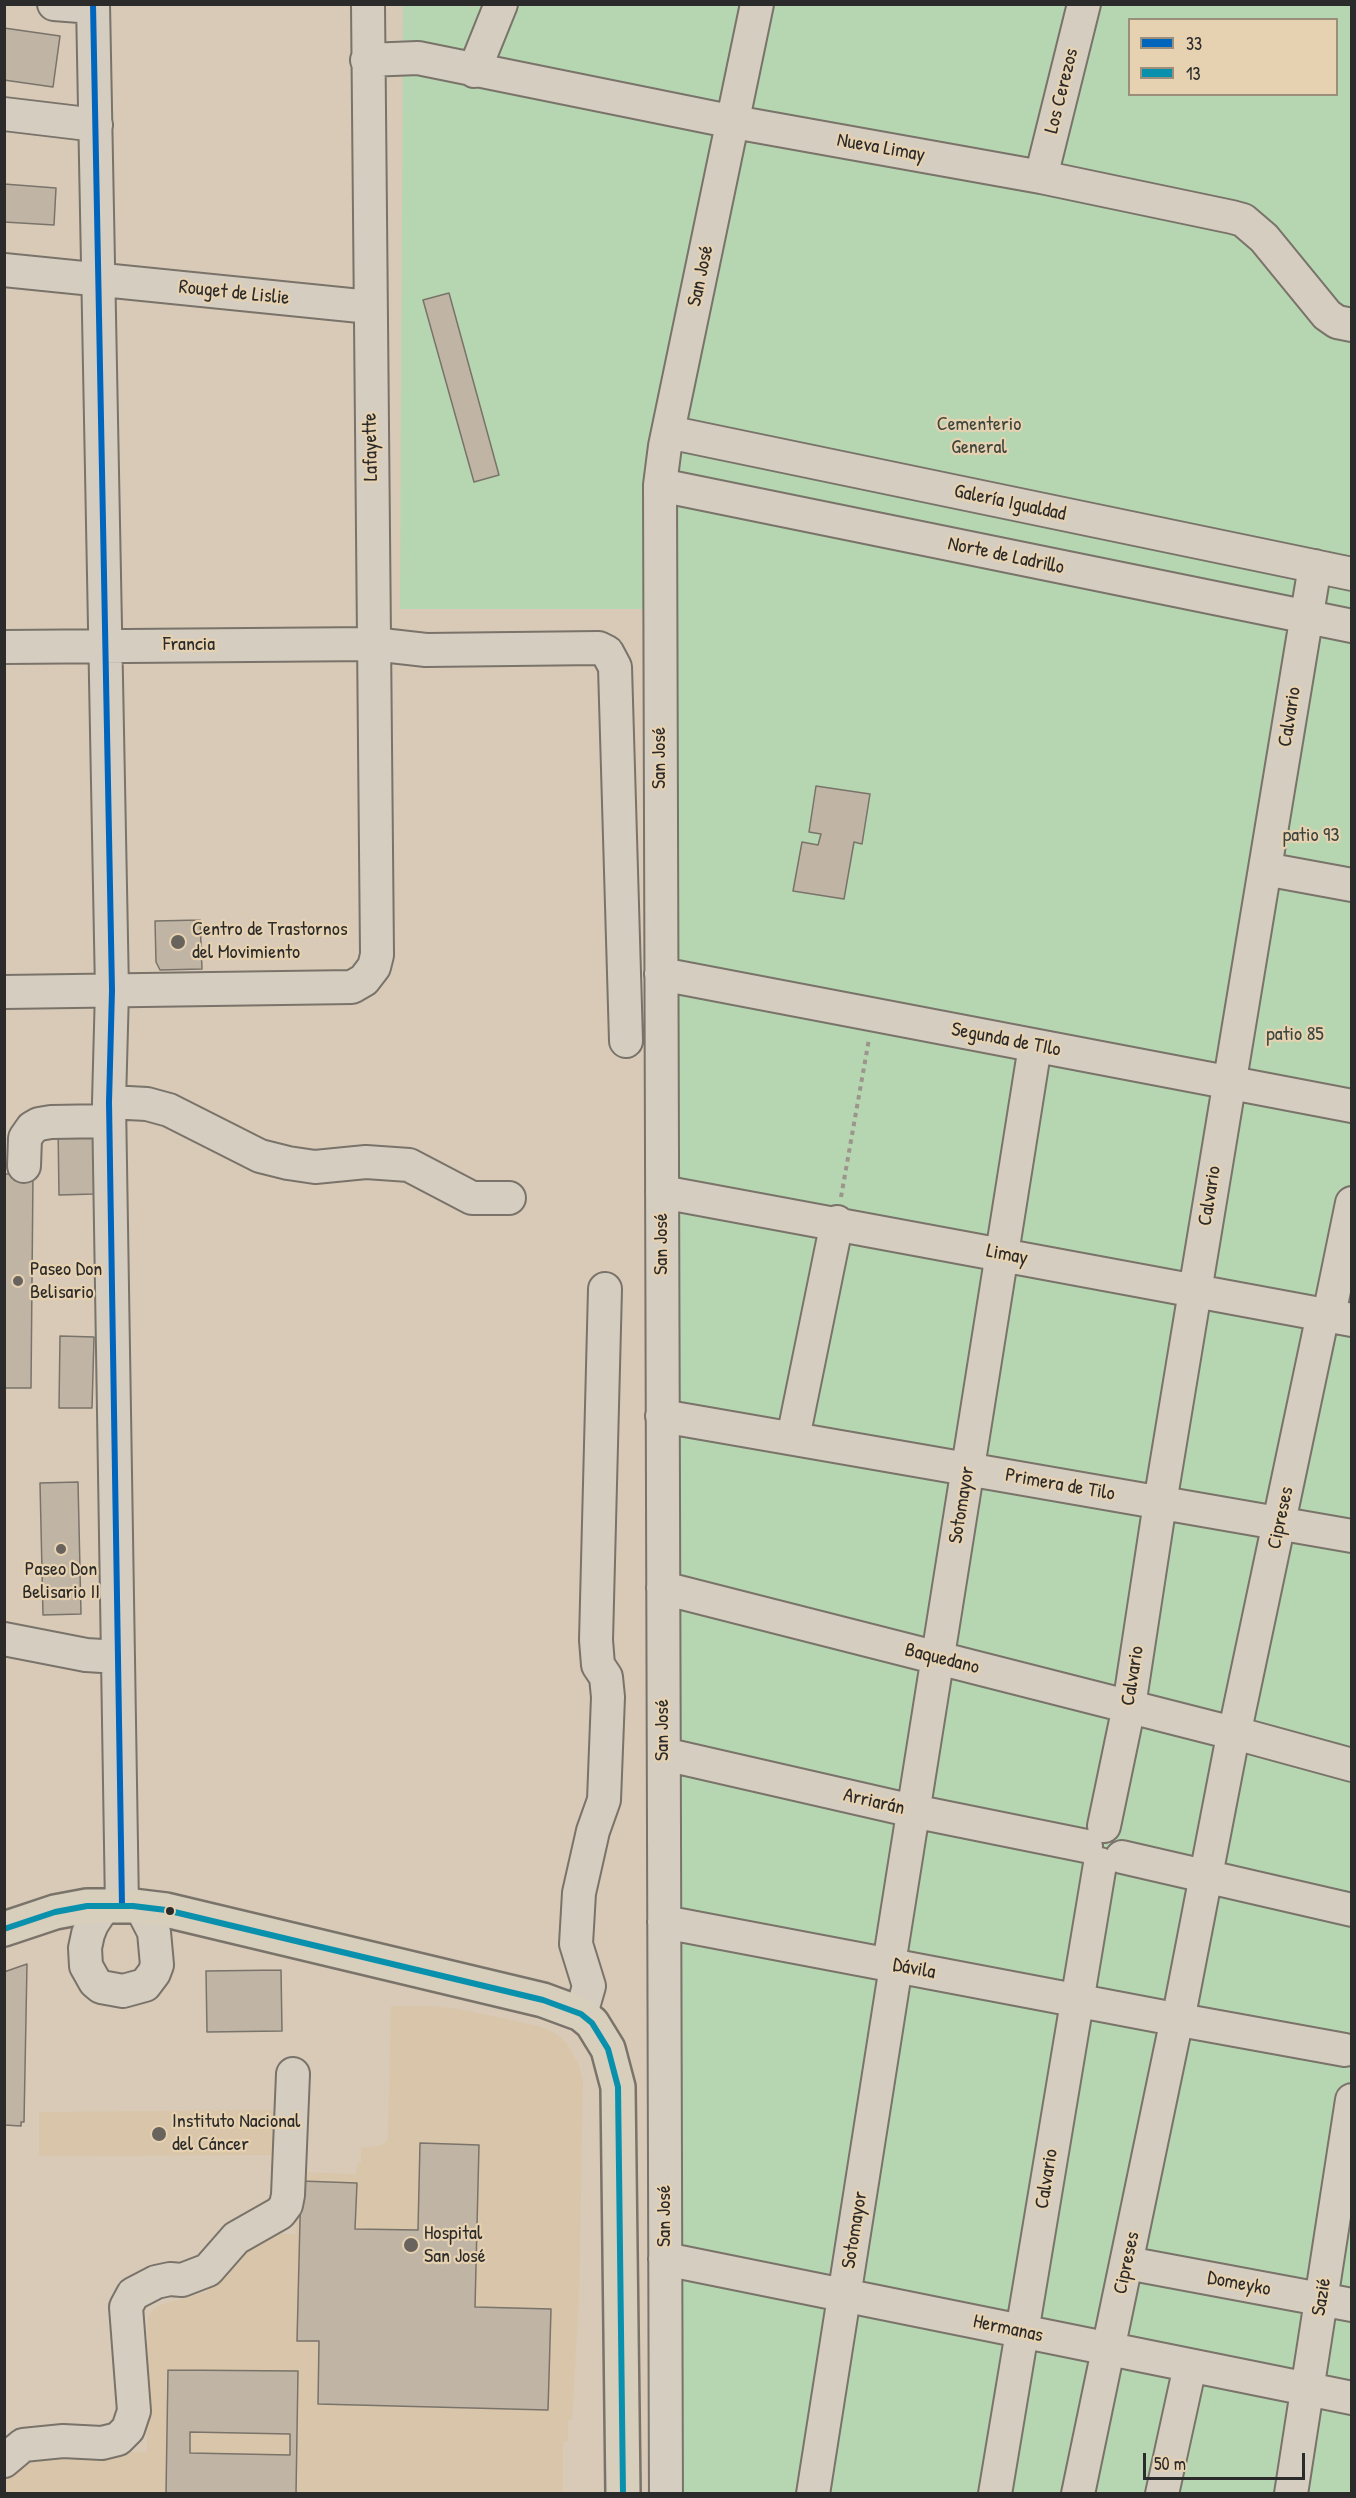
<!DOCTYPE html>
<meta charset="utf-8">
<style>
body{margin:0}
#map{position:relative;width:1356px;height:2498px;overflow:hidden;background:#d8cab7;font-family:"Patrick Hand",sans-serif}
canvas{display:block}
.frame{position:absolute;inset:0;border:6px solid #2b2b2b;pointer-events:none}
.legend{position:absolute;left:1128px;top:18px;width:210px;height:78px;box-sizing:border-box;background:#e6d1b0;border:2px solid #9b8f7b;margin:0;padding:8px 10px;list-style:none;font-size:18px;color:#2b2b2b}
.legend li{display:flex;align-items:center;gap:12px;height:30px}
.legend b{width:30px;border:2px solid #9b8f7b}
.scale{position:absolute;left:1143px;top:2453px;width:162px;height:27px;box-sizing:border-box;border:3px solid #2b2b2b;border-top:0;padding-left:8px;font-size:18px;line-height:21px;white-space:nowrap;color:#2b2b2b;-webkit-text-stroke:4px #e6d1b0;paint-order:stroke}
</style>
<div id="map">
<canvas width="1356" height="2498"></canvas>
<div class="frame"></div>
<ul class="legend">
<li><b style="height:8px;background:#0065bd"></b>33</li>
<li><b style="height:8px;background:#0990ad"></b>13</li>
</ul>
<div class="scale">50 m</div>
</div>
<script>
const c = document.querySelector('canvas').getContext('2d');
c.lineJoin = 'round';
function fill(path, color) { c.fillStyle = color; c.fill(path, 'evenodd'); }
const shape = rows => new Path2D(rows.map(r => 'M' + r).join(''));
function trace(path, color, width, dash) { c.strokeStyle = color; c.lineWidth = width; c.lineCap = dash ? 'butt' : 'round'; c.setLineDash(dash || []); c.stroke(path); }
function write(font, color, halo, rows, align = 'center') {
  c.font = font + ' "Patrick Hand",sans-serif'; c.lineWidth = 4.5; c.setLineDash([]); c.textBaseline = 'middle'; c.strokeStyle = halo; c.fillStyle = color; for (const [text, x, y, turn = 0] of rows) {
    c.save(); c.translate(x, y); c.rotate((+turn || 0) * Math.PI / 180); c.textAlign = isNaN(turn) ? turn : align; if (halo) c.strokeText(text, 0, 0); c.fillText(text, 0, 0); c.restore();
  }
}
fill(shape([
 [391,2006,433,2006,459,2009,538,2026,555,2033,567,2044,578,2063,583,2081,579,2296,572,2420,568,2420,568,2441,563,2442,563,2493,5,2494,5,2483,10,2474,34,2452,147,2452,148,2318,153,2310,160,2305,206,2292,261,2234,296,2234,296,2172,356,2174,357,2163,361,2163,361,2148,380,2146,386,2142,388,2138],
 [280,2110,280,2155,39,2156,39,2112]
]), '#d9c5a9');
fill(shape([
 [445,4,476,7,478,4,1351,5,1351,2493,654,2493,647,609,400,609,403,5],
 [1130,20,1336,20,1336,94,1130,94]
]), '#b6d6b1');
const building = shape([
 [4,28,60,36,53,87,4,80,4,28],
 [4,184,56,188,54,225,4,222,4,184],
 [449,293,499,475,474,482,423,300,449,293],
 [816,786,870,794,862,844,854,842,844,899,793,891,802,842,818,845,821,834,809,832,816,786],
 [200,920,202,969,160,970,156,962,155,921,200,920],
 [58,1125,93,1125,94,1194,59,1195,58,1125],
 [4,1174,33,1174,31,1388,4,1388,4,1174],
 [60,1336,94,1337,92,1408,59,1408,60,1336],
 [78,1482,81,1614,43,1615,40,1483,78,1482],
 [27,1964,24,2122,21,2122,21,2126,4,2125,4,1972,27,1964],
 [281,1970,282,2031,207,2032,206,1971,281,1970],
 [420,2143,479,2145,475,2307,551,2309,548,2410,318,2404,319,2341,297,2341,301,2181,357,2183,355,2229,418,2230,420,2143],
 [168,2370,298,2371,296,2494,166,2494,168,2370],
 [190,2432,290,2434,290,2455,190,2453,190,2432]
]);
fill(building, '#c0b5a5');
trace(building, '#79736a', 1.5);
const minor = shape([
 [54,4,93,7],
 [93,4,112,990,109,1102,122,1906],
 [367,60,418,58,734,122,1041,177,1232,217,1243,220,1264,238,1327,315,1337,322,1352,325],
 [474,71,501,4],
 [4,114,96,125],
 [1041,177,1084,4],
 [4,270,370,307],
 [668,432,1352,574],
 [660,485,1352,626],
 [4,647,373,644,426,650,599,648,607,652,615,667,626,1041],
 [1265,869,1352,885],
 [661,974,1352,1106],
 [4,992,352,987,364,980,374,967,377,955,368,4],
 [109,1102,147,1104,169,1110,260,1156,288,1163,315,1167,366,1162,409,1165,472,1198,509,1198],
 [24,1166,25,1138,32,1128,39,1124,51,1122,109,1121],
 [662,1192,1352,1320],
 [1329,1315,1352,1203],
 [662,1416,1352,1536],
 [793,1438,837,1222],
 [663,1588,1221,1730],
 [4,1639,86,1655,118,1657],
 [1237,1721,1323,1314],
 [1246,1736,1352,1765],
 [664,1754,913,1811,1086,1846],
 [1104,1826,1129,1706,1160,1503,1315,566],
 [1122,1857,1352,1910],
 [104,1906,92,1924,88,1934,85,1948,86,1966,95,1982,101,1987,123,1991,145,1985,154,1973,157,1965,154,1932,141,1907],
 [664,1922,1164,2017],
 [889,1964,1035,1046],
 [1181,2005,1231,1746],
 [581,2014,589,1986,576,1944,579,1893,593,1831,604,1800,608,1697,606,1677,598,1665,596,1640,605,1289],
 [1191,2022,1345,2050],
 [665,2259,1352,2398],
 [1127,2263,1352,2305],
 [4,2461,23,2445,63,2441,102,2443,118,2439,128,2429,134,2411,126,2307,133,2294,156,2282,170,2279,182,2280,208,2270,236,2238,280,2213,286,2205,288,2195,293,2074],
 [666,2494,660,485,665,446,757,4],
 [813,2494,896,1966],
 [995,2494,1100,1864],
 [1078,2494,1174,2033],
 [1162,2494,1190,2366],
 [1291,2494,1352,2100]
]);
const major = shape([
 [4,1929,55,1912,87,1906,133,1906,166,1910,543,2000,581,2014,592,2023,608,2049,618,2087,623,2494]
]);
trace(minor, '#79736a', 36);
trace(major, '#79736a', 38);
trace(shape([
 [841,1197,869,1039]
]), '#9c958c', 4, [4.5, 4.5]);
trace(minor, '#d5cdc0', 32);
trace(major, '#d7cebc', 33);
trace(shape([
 [93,4,112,990,109,1102,122,1906]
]), '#0065bd', 6);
trace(shape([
 [4,1929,55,1912,87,1906,133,1906,166,1910,543,2000,581,2014,592,2023,608,2049,618,2087,623,2494]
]), '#0990ad', 6);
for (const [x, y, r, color] of [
 [178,942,8,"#68635c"],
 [18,1281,6,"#68635c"],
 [61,1549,6,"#68635c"],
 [170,1911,5,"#2b2b2b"],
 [159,2134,8,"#68635c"],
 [411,2245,8,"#68635c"]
]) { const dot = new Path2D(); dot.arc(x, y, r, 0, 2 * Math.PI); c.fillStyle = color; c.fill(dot); trace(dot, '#e6d1b0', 2); }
write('20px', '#2b2b2b', '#e6d1b0', [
 ["Los Cerezos",1062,91,-76],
 ["Nueva Limay",881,148,10],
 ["San José",701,276,-78],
 ["Rouget de Lislie",234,293,6],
 ["Lafayette",371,447,-91],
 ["Galería Igualdad",1010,503,12],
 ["Norte de Ladrillo",1006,556,12],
 ["Francia",189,645],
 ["Calvario",1290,717,-81],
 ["San José",660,758,-90],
 ["Segunda de TIlo",1006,1040,11],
 ["Calvario",1210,1196,-81],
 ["San José",662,1244,-90],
 ["Limay",1007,1255,11],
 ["Primera de Tilo",1060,1485,10],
 ["Sotomayor",962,1505,-81],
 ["Cipreses",1281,1518,-78],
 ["Baquedano",942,1659,14],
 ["Calvario",1133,1676,-81],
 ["San José",663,1730,-90],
 ["Arriarán",874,1802,13],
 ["Dávila",914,1969,11],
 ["Calvario",1047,2179,-81],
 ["San José",665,2216,-90],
 ["Sotomayor",855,2230,-81],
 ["Cipreses",1127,2263,-78],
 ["Domeyko",1239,2284,11],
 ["Sazié",1322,2297,-81],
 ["Hermanas",1008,2329,12]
]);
write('20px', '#3c463e', '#e6d1b0', [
 ["Cementerio",979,425],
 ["General",979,448],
 ["patio 93",1311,836],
 ["patio 85",1295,1035]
]);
write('20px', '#2b2b2b', '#e6d1b0', [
 ["Centro de Trastornos",192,930],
 ["del Movimiento",192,953],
 ["Paseo Don",30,1270],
 ["Belisario",30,1293],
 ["Paseo Don",61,1570,"center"],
 ["Belisario II",61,1593,"center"],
 ["Instituto Nacional",172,2122],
 ["del Cáncer",172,2145],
 ["Hospital",424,2234],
 ["San José",424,2257]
], 'left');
</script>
